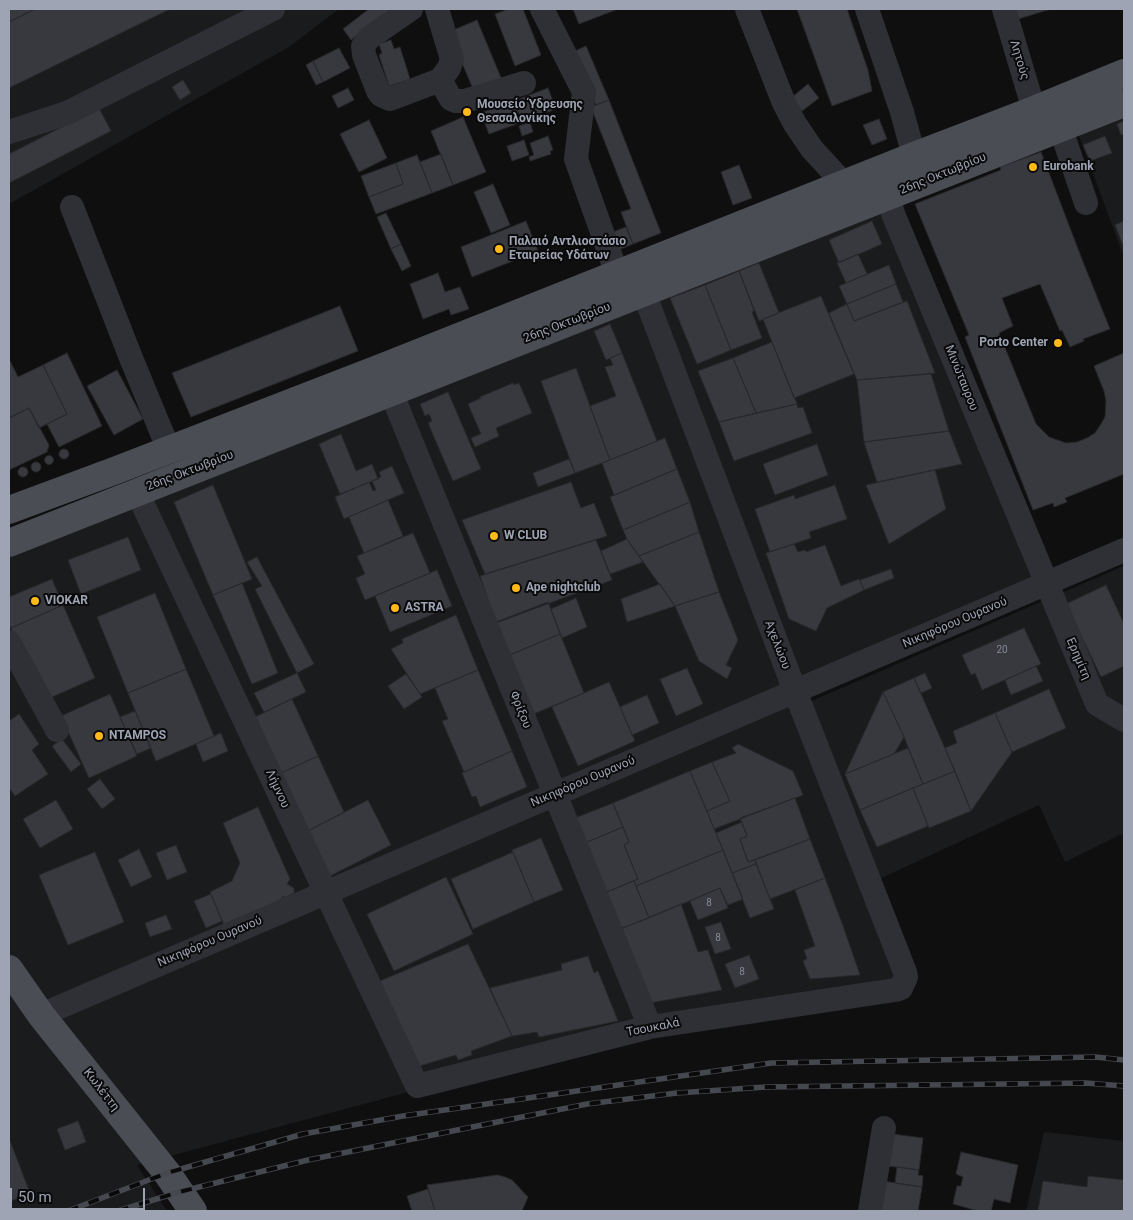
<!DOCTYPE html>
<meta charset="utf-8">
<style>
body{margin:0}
#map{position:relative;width:1133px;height:1220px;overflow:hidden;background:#0f0f10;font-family:Roboto,sans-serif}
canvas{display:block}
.frame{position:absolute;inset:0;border:10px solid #9ea4b3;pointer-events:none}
.scale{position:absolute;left:10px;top:1188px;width:135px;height:22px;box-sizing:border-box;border:2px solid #9ea4b3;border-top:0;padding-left:6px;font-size:15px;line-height:18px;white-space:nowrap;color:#9ea4b3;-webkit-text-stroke:4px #0a0a0b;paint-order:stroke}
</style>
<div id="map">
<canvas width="1133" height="1220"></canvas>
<div class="frame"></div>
<div class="scale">50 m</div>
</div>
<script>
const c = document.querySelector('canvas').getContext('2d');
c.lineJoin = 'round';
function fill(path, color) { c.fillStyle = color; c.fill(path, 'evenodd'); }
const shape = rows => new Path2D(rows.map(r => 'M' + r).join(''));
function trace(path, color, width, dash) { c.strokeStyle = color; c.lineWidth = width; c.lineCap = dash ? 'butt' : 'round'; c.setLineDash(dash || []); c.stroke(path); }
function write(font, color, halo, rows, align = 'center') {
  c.font = font + ' Roboto,sans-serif'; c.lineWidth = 4; c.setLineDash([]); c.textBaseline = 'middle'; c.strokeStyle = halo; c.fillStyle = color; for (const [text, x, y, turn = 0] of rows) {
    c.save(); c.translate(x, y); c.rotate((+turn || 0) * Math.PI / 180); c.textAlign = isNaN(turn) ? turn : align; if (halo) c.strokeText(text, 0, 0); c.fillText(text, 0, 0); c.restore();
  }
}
fill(shape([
 [9,9,339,9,289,47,9,204],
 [1124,116,1124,257,1078,133],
 [883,208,1046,584,795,692,905,972,895,990,650,1027,137,1165,167,1211,9,1211,9,554],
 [1124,566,1124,833,1065,862,1039,805,877,880,809,702],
 [1044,1132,1124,1141,1124,1211,1026,1211]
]), '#1a1b1d');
const building = shape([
 [9,9,35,9,9,22,9,9],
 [35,9,170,9,9,88,9,22,35,9],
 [369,9,391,9,351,40,343,29,369,9],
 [509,9,523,9,541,55,515,66,495,14,509,9],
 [573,9,618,9,579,24,573,9],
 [797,9,847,9,868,70,872,91,832,106,797,9],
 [1012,9,1051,9,1015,20,1012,9],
 [477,20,504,85,476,96,449,32,477,20],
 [391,40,394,49,400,47,410,79,389,86,379,55,382,53,379,44,391,40],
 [586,46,609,100,596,105,573,52,586,46],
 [339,48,350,68,323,82,313,61,339,48],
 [313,61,323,82,316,85,306,65,313,61],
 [183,80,191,93,180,100,172,87,183,80],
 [808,84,819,98,802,111,791,98,808,84],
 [348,88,354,100,338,108,332,96,348,88],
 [548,88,556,109,522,122,514,101,548,88],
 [609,100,661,233,633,244,621,212,631,209,591,107,609,100],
 [514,101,522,122,489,134,481,113,514,101],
 [99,108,111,131,9,183,9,154,99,108],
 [463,117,486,172,453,185,431,131,463,117],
 [879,119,887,139,872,145,863,125,879,119],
 [369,120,387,158,359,172,340,134,369,120],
 [1124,121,1124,134,1121,135,1117,124,1124,121],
 [530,122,533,132,522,136,519,126,530,122],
 [548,136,553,150,550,151,551,154,530,161,529,157,534,155,530,143,548,136],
 [1105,136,1112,153,1090,161,1083,145,1105,136],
 [524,140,529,155,512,161,507,146,524,140],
 [1041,152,1083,262,1110,329,1083,339,1084,341,1070,347,1062,330,1060,331,1040,284,1002,298,1013,326,999,333,1036,424,1049,437,1066,443,1077,442,1087,438,1095,433,1101,424,1105,417,1106,401,1104,391,1094,366,1124,353,1124,474,1065,498,1067,502,1054,507,1053,503,1033,510,965,337,969,335,915,204,1001,170,1000,167,1041,152],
 [441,154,453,185,432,193,420,162,441,154],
 [417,155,432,193,376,214,369,197,403,184,396,163,417,155],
 [396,163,403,184,369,197,361,176,396,163],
 [739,165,752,198,733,205,721,172,739,165],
 [493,184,510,225,491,233,474,192,493,184],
 [386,213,401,244,391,249,377,217,386,213],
 [526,221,538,251,472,277,461,247,526,221],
 [872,221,882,244,839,263,829,240,872,221],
 [1124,221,1124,248,1115,225,1124,221],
 [626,227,633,244,611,253,605,235,626,227],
 [401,244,411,266,402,271,391,249,401,244],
 [858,254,867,274,846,283,837,263,858,254],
 [759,263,779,313,759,321,739,271,759,263],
 [889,265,896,284,847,304,839,286,889,265],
 [739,271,754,311,752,312,762,338,731,350,705,285,739,271],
 [438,273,445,292,460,287,469,309,451,315,449,309,423,319,410,284,438,273],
 [896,284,903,302,854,321,847,304,896,284],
 [705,285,731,350,697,364,670,298,705,285],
 [821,296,854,374,794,398,763,319,821,296],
 [907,301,935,373,857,380,829,313,847,304,854,321,907,301],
 [340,306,358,351,191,417,172,373,340,306],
 [610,324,622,353,606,360,594,331,610,324],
 [772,342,797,404,756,413,733,358,772,342],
 [67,353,102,426,59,447,47,424,67,414,43,365,67,353],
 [622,353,657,441,610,460,590,406,616,396,605,367,613,365,610,358,622,353],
 [733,358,756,413,719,422,698,371,733,358],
 [9,359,18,377,43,365,67,414,39,428,29,408,9,418,9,359],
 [576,368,610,460,575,473,541,381,576,368],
 [117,370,143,419,114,435,87,386,117,370],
 [931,374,949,431,864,442,857,380,931,374],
 [513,383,514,385,519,383,532,413,496,428,499,436,475,447,471,438,481,434,468,404,481,398,480,397,513,383],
 [448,392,481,469,453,481,428,423,432,421,429,414,425,416,420,404,448,392],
 [797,404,798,408,803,407,812,433,734,461,719,422,797,404],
 [29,408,49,445,47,452,9,470,9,418,29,408],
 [949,431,962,464,877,482,864,442,949,431],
 [341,434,356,471,372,464,378,479,340,494,319,444,341,434],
 [665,438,677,469,614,495,602,463,665,438],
 [817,444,828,475,775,495,763,464,817,444],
 '59 454a5 5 0 1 1 10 0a5 5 0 1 1-10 0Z',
 '44.5 460a4.5 4.5 0 1 1 9 0a4.5 4.5 0 1 1-9 0Z',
 [569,459,575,473,538,487,533,473,569,459],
 '31 467a5 5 0 1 1 10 0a5 5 0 1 1-10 0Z',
 [392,466,404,493,344,519,335,497,369,482,373,491,376,490,372,481,381,477,379,472,392,466],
 '18 472a5 5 0 1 1 10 0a5 5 0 1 1-10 0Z',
 [677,469,690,502,623,530,610,497,677,469],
 [935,470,946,509,889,544,866,485,935,470],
 [571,482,581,508,594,503,607,536,485,574,462,520,571,482],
 [213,485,252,579,213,595,174,502,213,485],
 [835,485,847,519,809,532,811,538,770,552,755,509,794,495,795,499,835,485],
 [388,500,403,536,364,553,349,517,388,500],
 [690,502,699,532,639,556,627,539,623,530,690,502],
 [699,532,719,592,675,606,639,556,699,532],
 [413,533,430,573,365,600,356,578,365,574,357,556,413,533],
 [128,537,141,570,81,594,68,560,128,537],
 [627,539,643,562,610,574,601,551,627,539],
 [596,540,612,580,496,623,480,576,596,540],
 [794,544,798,552,805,550,806,552,825,545,841,586,859,579,864,590,827,608,816,631,789,619,766,553,794,544],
 [257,557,314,664,297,673,255,589,262,586,247,562,257,557],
 [891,569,894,578,864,590,860,580,891,569],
 [437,570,452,606,390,632,375,596,437,570],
 [52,579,63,605,11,628,9,623,9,597,52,579],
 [242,583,278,673,252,684,213,595,242,583],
 [660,584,675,606,627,622,621,599,660,584],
 [1106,585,1124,624,1124,666,1101,677,1066,604,1106,585],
 [719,592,738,640,726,665,732,668,727,679,699,661,675,606,719,592],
 [155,593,186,669,128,693,97,617,155,593],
 [576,598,587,627,562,638,551,609,576,598],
 [548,602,560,634,507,656,493,623,548,602],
 [63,605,95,678,43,701,11,628,63,605],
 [456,615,478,670,420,694,391,649,403,643,402,639,456,615],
 [1024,628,1041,664,982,690,975,673,971,675,962,655,1024,628],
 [560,634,584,693,531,715,507,656,560,634],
 [1036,666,1043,681,1011,695,1005,680,1036,666],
 [687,668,703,704,676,716,660,679,687,668],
 [186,669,214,736,156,761,128,693,186,669],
 [478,670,512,751,464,772,442,721,448,719,435,688,478,670],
 [297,673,306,692,264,712,254,693,297,673],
 [925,673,932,688,921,693,914,678,925,673],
 [406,674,422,697,404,709,388,686,406,674],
 [914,678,955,771,923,784,904,737,883,692,914,678],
 [609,682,635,741,578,766,552,707,609,682],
 [1049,689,1066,728,1012,752,995,713,1049,689],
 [883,692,904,737,894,754,845,774,883,692],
 [110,694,137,756,89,778,61,716,110,694],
 [647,695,659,723,632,735,620,707,647,695],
 [292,699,318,756,279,774,253,718,292,699],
 [135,711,151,748,137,754,120,717,135,711],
 [995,713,1012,752,971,811,945,748,957,743,953,731,995,713],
 [19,714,39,744,32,750,48,774,15,796,9,788,9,721,19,714],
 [221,733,228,751,203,762,196,744,221,733],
 [62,739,81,764,71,772,52,746,62,739],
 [738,744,793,771,803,795,714,829,707,811,730,801,712,762,736,753,732,748,738,744],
 [908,748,923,784,860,810,845,774,908,748],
 [512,751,527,787,480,807,476,796,472,797,462,773,512,751],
 [318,756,344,812,306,832,279,774,318,756],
 [712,762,730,801,707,811,690,771,712,762],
 [690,771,723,850,636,886,634,881,638,879,624,845,629,842,613,803,690,771],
 [955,771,971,811,929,828,913,788,955,771],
 [100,779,115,799,102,809,87,789,100,779],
 [913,788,928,826,877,847,860,810,913,788],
 [795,798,810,839,748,862,740,839,747,836,740,818,795,798],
 [56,800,73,829,40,848,23,819,56,800],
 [368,800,391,845,328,877,306,832,368,800],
 [613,803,623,827,580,845,570,820,613,803],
 [258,807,290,879,287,884,294,888,294,893,284,898,283,896,280,902,225,927,210,892,232,881,240,863,223,823,258,807],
 [742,822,747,836,740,839,748,862,755,860,756,864,732,873,716,833,742,822],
 [623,827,629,842,624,845,638,879,597,896,580,845,623,827],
 [541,838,563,890,534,902,512,850,541,838],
 [810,839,825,878,770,899,755,860,810,839],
 [176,845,187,872,167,880,156,853,176,845],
 [139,849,152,877,131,887,118,860,139,849],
 [723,850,743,899,728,905,720,888,649,918,636,886,723,850],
 [95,852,124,922,68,945,39,875,95,852],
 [513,852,534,902,473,929,451,879,513,852],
 [756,864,774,909,750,918,732,873,756,864],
 [446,877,473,934,394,971,367,914,446,877],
 [825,878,843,926,860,975,810,979,803,961,807,959,804,950,815,946,795,890,825,878],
 [634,881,649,918,617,930,602,894,634,881],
 [720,888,728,908,698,920,690,901,720,888],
 [211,894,222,921,206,928,194,901,211,894],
 [681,904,698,952,708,950,722,990,644,1004,616,931,681,904],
 [166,915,172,929,150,937,145,923,166,915],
 [721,922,731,949,715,954,705,927,721,922],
 [468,944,512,1036,471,1051,472,1055,458,1060,456,1055,416,1067,375,983,468,944],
 [749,955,759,979,735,988,725,964,749,955],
 [588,956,594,973,598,971,618,1021,539,1037,537,1032,512,1036,490,988,562,970,561,964,588,956],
 [78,1121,86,1142,65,1150,57,1129,78,1121],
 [892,1134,923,1138,919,1170,888,1166,892,1134],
 [9,1138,30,1193,9,1202,9,1138],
 [961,1152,1018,1165,1010,1203,994,1199,991,1211,978,1211,953,1204,957,1186,961,1186,963,1177,956,1174,961,1152],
 [897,1167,919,1170,918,1175,923,1176,922,1187,895,1183,897,1167],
 [497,1175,505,1177,512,1180,528,1197,522,1211,435,1211,427,1185,497,1175],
 [1088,1176,1124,1180,1124,1211,1038,1211,1043,1181,1087,1187,1088,1176],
 [883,1181,922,1187,918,1211,879,1211,883,1181],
 [428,1189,435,1211,412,1211,407,1196,428,1189]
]);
fill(building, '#38393e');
trace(building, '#29282c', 1);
trace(shape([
 [411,9,369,38,363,46,364,55,378,91,381,95,390,99,440,80],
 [437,9,452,59,449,68,440,80,451,99,456,101,465,101,524,83],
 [542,9,584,92,576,159,617,274],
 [747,9,784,103,795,124,812,149,845,185],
 [867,9,902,112,914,156],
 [1004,9,1034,110],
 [1060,127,1086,203],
 [9,132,67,113,273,9],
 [882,180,894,216,1097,704,1124,720],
 [72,207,131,358,169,450],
 [391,392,650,1027],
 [137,492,417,1086,650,1027,895,990,901,988,906,977,905,972,795,691,644,293],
 [9,642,57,730],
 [41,1015,1124,550],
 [870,1211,884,1128]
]), '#2f3036', 24);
trace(shape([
 [9,510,114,471,383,367,914,156,1034,110,1124,73],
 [9,543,1124,103],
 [9,969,41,1015,167,1173,193,1211]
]), '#4b4d55', 28);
const rail = shape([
 [68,1211,167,1173,303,1134,403,1116,771,1063,1096,1057,1124,1060],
 [118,1211,179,1192,308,1160,587,1104,677,1093,766,1087,1086,1083,1124,1086]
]);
trace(rail, '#46484f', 5.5);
trace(rail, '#0a0a0b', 4, [11]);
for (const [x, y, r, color] of [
 [467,112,5,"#ffb918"],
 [1033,167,5,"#ffb918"],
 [499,249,5,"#ffb918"],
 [1058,343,5,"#ffb918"],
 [494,536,5,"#ffb918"],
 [516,588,5,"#ffb918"],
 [35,601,5,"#ffb918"],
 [395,608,5,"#ffb918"],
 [99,736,5,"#ffb918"]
]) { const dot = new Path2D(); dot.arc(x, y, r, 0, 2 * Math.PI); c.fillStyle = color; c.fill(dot); trace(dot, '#0a0a0b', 2); }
write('10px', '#848996', null, [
 ["20",1002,650],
 ["8",709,903],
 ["8",718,938],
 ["8",742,972]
]);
write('12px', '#9ea4b3', '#0a0a0b', [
 ["Λητούς",1019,60,73],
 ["26ης Οκτωβρίου",943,174,-22],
 ["26ης Οκτωβρίου",567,323,-21],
 ["Μινώταυρου",961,378,68],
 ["26ης Οκτωβρίου",190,471,-21],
 ["Νικηφόρου Ουρανού",955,623,-23],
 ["Αχελώου",777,645,69],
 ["Ερημίτη",1078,659,67],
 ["Φρίξου",520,710,68],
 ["Νικηφόρου Ουρανού",583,782,-23],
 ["Λήμνου",277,789,65],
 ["Νικηφόρου Ουρανού",210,942,-23],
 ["Τσουκαλά",653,1028,-11],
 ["Κωλέττη",101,1090,52]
]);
write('bold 12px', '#9ea4b3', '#0a0a0b', [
 ["Μουσείο Ύδρευσης",477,105],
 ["Θεσσαλονίκης",477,119],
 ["Eurobank",1043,167],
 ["Παλαιό Αντλιοστάσιο",509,242],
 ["Εταιρείας Υδάτων",509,256],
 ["Porto Center",1048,343,"right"],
 ["W CLUB",504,536],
 ["Ape nightclub",526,588],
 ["VIOKAR",45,601],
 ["ASTRA",405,608],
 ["NTAMPOS",109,736]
], 'left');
</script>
